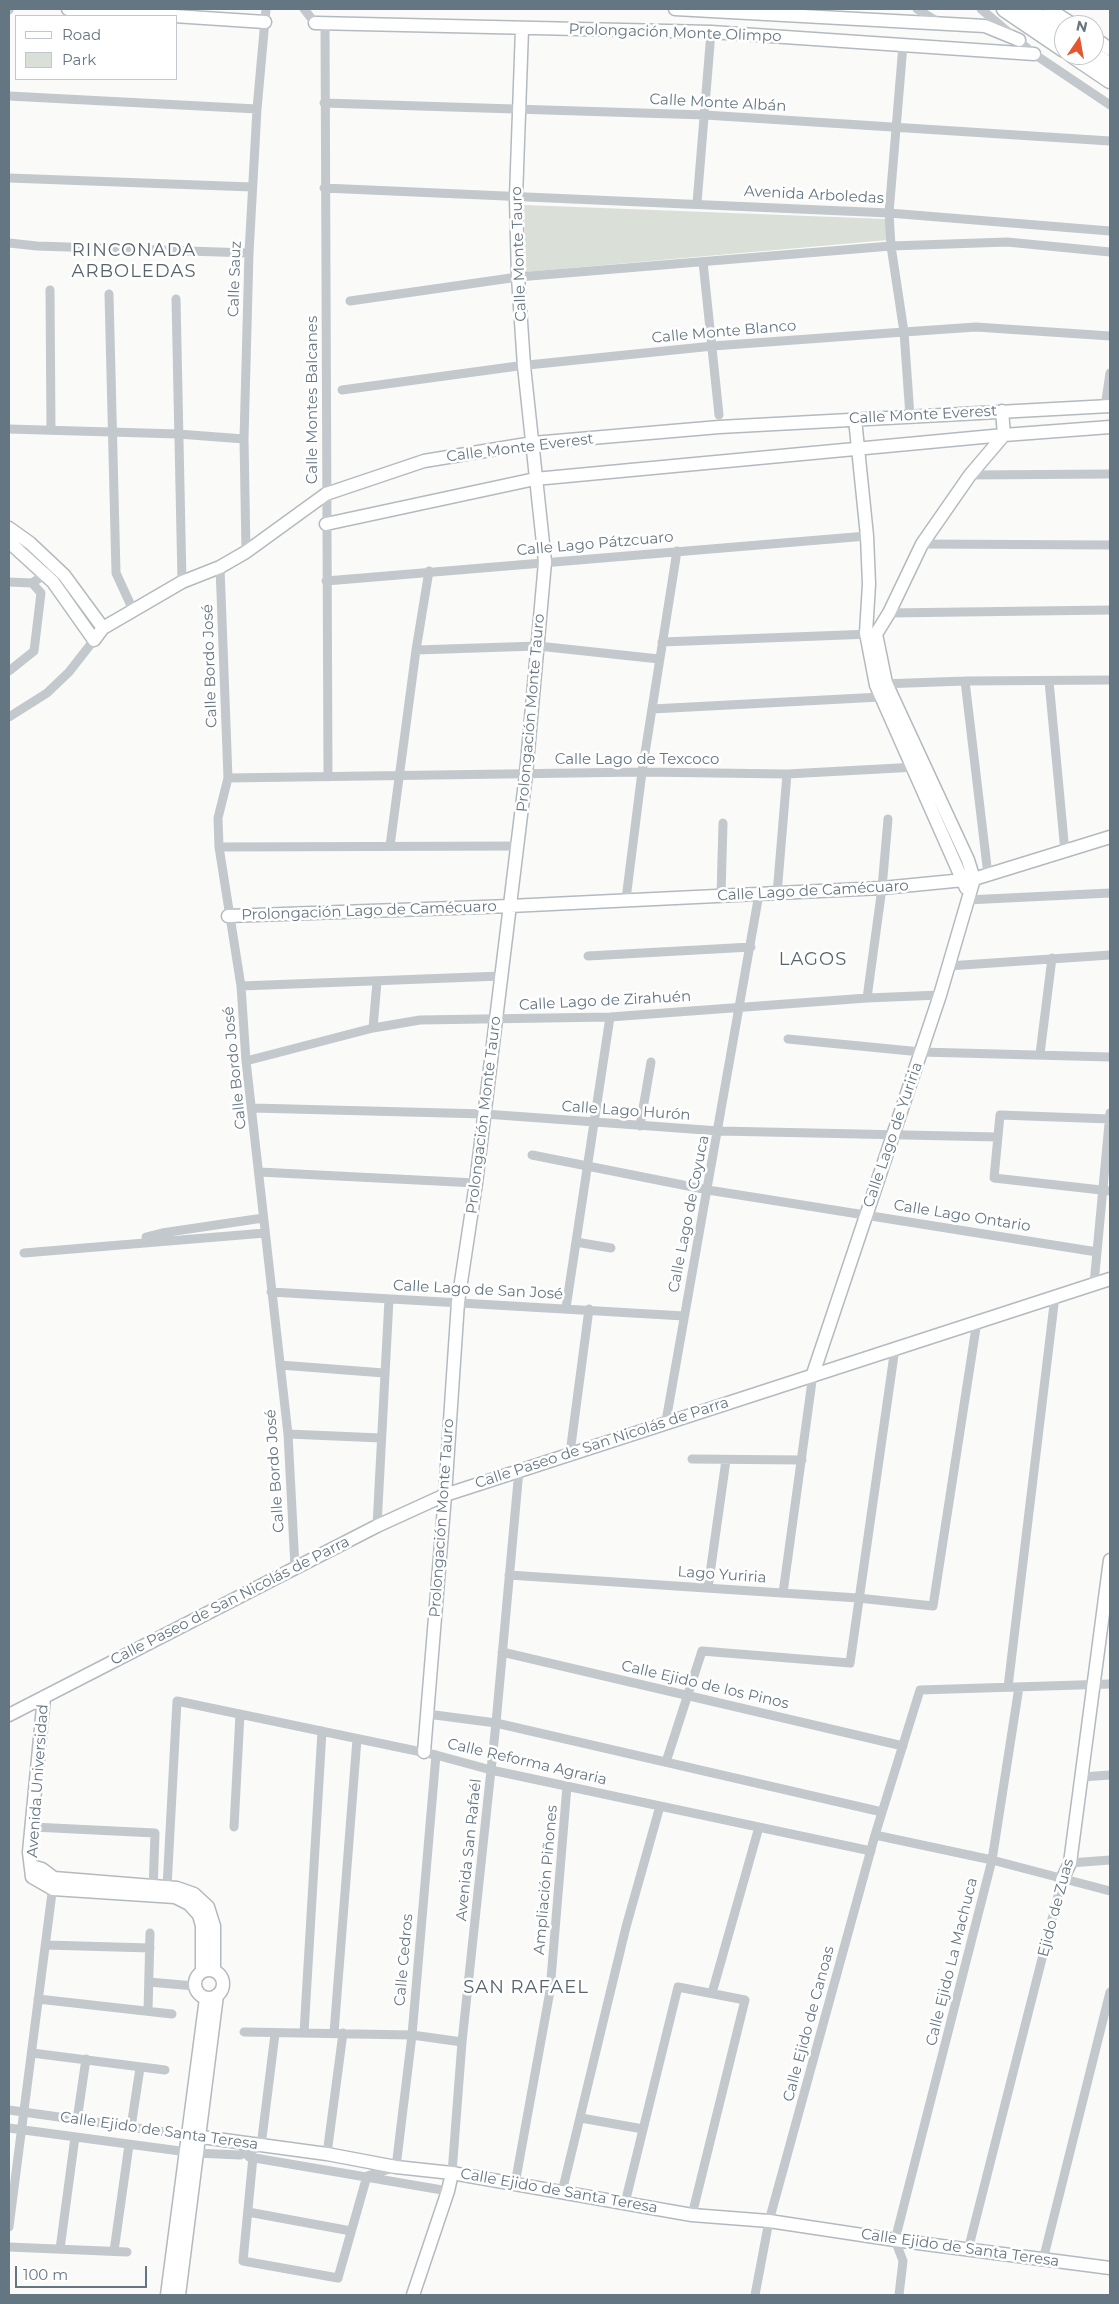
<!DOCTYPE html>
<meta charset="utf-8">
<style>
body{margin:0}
#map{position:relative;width:1119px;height:2304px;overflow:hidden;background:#fafaf8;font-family:Montserrat,sans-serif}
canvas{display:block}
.frame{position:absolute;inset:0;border:10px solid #657683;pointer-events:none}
.legend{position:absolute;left:15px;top:15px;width:162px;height:65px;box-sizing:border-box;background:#fff;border:1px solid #c1c8cd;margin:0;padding:6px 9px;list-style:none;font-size:15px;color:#657683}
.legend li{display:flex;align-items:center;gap:10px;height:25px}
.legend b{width:25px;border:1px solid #c1c8cd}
.north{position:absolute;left:1054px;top:15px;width:50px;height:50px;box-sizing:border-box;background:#fff;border:1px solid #c1c8cd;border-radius:50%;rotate:12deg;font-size:14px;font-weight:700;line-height:20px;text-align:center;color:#657683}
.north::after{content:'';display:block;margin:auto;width:18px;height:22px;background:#e4572e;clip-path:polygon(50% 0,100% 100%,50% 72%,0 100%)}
.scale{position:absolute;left:15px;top:2266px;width:132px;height:22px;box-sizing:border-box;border:2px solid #657683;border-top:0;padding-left:6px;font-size:15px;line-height:18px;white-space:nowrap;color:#657683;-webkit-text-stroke:4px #fff;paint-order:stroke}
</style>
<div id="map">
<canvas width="1119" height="2304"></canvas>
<div class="frame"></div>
<ul class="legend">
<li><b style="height:6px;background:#fff"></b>Road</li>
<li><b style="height:14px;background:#dadfd7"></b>Park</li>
</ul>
<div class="north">N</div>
<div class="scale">100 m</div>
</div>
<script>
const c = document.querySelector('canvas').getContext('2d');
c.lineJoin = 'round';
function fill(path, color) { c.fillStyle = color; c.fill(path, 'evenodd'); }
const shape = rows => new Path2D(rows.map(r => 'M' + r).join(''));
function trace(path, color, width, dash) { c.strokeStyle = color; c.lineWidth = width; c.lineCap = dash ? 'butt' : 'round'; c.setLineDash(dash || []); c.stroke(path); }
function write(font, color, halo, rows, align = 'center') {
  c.font = font + ' Montserrat,sans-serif'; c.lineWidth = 5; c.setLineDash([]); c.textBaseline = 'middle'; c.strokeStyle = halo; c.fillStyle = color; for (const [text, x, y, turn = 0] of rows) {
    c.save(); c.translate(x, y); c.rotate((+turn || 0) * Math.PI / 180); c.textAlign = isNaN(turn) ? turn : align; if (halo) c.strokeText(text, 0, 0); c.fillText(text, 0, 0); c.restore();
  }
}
fill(shape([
 [524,205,886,219,888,240,526,272]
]), '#dadfd7');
const secondary = shape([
 [68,9,265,22],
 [675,9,985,26,1019,40],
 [1049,9,1074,25],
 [315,23,711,32,1034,54],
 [1094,38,1110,49],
 [855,419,867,536,869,584,866,633,876,685,966,888],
 [326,524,535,479,1004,435,1110,427],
 [9,528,30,543,64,575,103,628],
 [9,542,53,582,94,640,103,628,182,582,220,567,246,552,326,494,424,461,533,443,719,427,1110,406],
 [228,916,510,906,882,888,974,879,1110,837],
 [813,1374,940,995,974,879,968,860,886,683,876,634,889,613,922,544,970,475,1004,435,1002,411],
 [44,1697,29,1852,32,1877,53,1889,175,1897,189,1904,199,1915,202,1926,202,1971],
 [9,1715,377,1526,445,1495,1110,1279],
 [424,1752,445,1495,458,1302,476,1183,526,774,545,562,524,366,518,277,516,197,522,29],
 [31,1866,42,1869,54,1878,177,1888,194,1894,208,1907,214,1926,214,1970],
 [1062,1880,1070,1863,1110,1560],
 '195 1984a14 14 0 1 1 28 0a14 14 0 1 1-28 0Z',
 [187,2135,327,2154,396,2167,452,2173,692,2215,769,2221,895,2240,1110,2268],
 [167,2295,206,1998],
 [179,2295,217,1995],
 [413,2295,448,2191,452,2173]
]);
const highway = shape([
 [1005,9,1064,49],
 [1026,9,1064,34],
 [1073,55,1110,80],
 [1094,55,1110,66]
]);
trace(secondary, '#b3babf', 15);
trace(highway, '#b4b9bd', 19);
trace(shape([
 [304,9,315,23],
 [917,9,940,23],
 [981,9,1034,54,1110,105],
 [9,10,9,9],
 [325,23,328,777],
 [903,45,889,213,891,246,904,332,910,416],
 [9,96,257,109],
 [324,103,705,115,1110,141],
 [9,178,252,187],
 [324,188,889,213,1110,231],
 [697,203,711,32],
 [9,243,37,246,249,253],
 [703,262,719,415],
 [50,290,51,430],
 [109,294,116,573,133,610],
 [176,299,182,582],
 [350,301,518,277,891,246,1007,242,1110,252],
 [342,390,518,366,713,346,904,332,976,327,1110,336],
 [1105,407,1110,373],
 [9,429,178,434,244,439],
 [970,475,1110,474],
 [922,544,1110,545],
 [246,552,244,439,249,253,257,109,266,9],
 [220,567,228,778,218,818,219,847,241,986,246,1061,288,1434,295,1567],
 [326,581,867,536],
 [9,582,32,583,49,572],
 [889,613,1110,610],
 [662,642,871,634],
 [416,650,538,646,659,659],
 [9,671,34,651,41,593,32,583],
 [965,681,988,875],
 [1049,681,1065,852],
 [881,684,965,681,1110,680],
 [652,709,881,697],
 [9,717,47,693,69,672,94,640],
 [228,778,642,772,787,774,917,767],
 [390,846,416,650,429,571],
 [219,847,518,846],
 [777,894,787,774],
 [721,896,723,823],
 [626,899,642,772,677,551],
 [967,900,1110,893],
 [588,956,751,947],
 [948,966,1110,955],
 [241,986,501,976],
 [867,998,882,888,888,819],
 [373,1028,377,982],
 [788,1039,921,1052,1110,1057],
 [1040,1054,1052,958],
 [246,1061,373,1028,420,1020,610,1017,867,998,940,995],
 [253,1108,485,1114,719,1131,998,1137],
 [1110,1119,1000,1115,994,1178,1110,1191],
 [640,1126,651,1062],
 [532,1155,708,1190,1097,1252],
 [259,1172,476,1183],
 [146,1237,162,1233,263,1218],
 [576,1242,611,1248],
 [24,1253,265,1233],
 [1094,1284,1110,1113],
 [271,1292,684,1316],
 [566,1308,610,1017],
 [280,1365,384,1373],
 [666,1421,759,894],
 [288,1434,381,1438],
 [570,1453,589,1309],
 [692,1459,802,1460],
 [377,1526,389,1299],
 [509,1575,858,1598,933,1606,977,1321],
 [708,1588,726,1460],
 [783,1593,813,1374],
 [502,1652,903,1746],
 [1008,1687,1055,1296],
 [427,1714,496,1723,882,1812],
 [666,1762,702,1651,850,1663,895,1348],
 [1082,1777,1110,1775],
 [33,1827,155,1833,153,1891],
 [234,1827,240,1714],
 [875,1835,992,1860,1110,1891],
 [1070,1863,1110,1860],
 [167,1887,177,1701,436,1755,491,1770,871,1851],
 [46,1945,150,1948],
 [149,1982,194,1986],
 [712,1993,759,1827],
 [38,1999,172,2014],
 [148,2011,150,1933],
 [244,2032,412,2035,462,2042],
 [304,2033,322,1731],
 [334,2033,357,1739],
 [32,2053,165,2070],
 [9,2110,187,2135],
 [581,2118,643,2129],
 [77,2120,86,2059],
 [131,2127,140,2068],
 [9,2128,195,2153,240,2155,261,2146,275,2034],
 [327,2154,343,2033],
 [249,2157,448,2191],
 [253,2157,243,2261,338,2278,367,2176,396,2167,412,2035,436,1755],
 [452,2173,462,2042,496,1723,519,1470],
 [515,2184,550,1991,567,1786],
 [562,2192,626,1927,660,1806],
 [625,2203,678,1987,745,2000,692,2215],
 [248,2212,351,2231],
 [9,2227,53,1885],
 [9,2247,127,2252],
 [60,2249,75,2137],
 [968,2250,1062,1880],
 [114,2251,129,2145],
 [1043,2260,1110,1992],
 [755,2295,769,2221,875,1835,920,1690,1110,1684],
 [899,2295,903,2261,895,2240,992,1860,1019,1687]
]), '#c3c8cc', 9);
trace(secondary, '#fff', 12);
trace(highway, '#fff', 16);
write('15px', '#657683', '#fff', [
 ["Prolongación Monte Olimpo",675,33,2],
 ["Calle Monte Albán",718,103,3],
 ["Avenida Arboledas",814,195,3],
 ["Calle Monte Tauro",519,254,-92],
 ["Calle Sauz",235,279,-88],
 ["Calle Monte Blanco",724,332,-5],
 ["Calle Montes Balcanes",313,400,-90],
 ["Calle Monte Everest",923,415,-3],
 ["Calle Monte Everest",520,448,-7],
 ["Calle Lago Pátzcuaro",595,544,-5],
 ["Calle Bordo José",210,666,-92],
 ["Prolongación Monte Tauro",531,713,-85],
 ["Calle Lago de Texcoco",637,760],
 ["Calle Lago de Camécuaro",813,891,-3],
 ["Prolongación Lago de Camécuaro",369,911,-2],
 ["Calle Lago de Zirahuén",605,1001,-3],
 ["Calle Bordo José",235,1068,-96],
 ["Calle Lago Hurón",626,1111,4],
 ["Prolongación Monte Tauro",484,1115,-83],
 ["Calle Lago de Yuriria",893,1135,-71],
 ["Calle Lago de Coyuca",689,1214,-79],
 ["Calle Lago Ontario",962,1216,9],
 ["Calle Lago de San José",478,1290,3],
 ["Calle Paseo de San Nicolás de Parra",602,1443,-18],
 ["Calle Bordo José",275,1471,-94],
 ["Prolongación Monte Tauro",442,1518,-86],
 ["Lago Yuriria",722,1575,4],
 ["Calle Paseo de San Nicolás de Parra",230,1601,-27],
 ["Calle Ejido de los Pinos",705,1685,13],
 ["Calle Reforma Agraria",527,1762,13],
 ["Avenida Universidad",38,1781,-86],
 ["Avenida San Rafaél",469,1850,-84],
 ["Ampliación Piñones",546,1880,-85],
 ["Ejido de Zuas",1056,1908,-75],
 ["Calle Cedros",404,1960,-85],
 ["Calle Ejido La Machuca",952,1962,-76],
 ["Calle Ejido de Canoas",809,2024,-75],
 ["Calle Ejido de Santa Teresa",159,2131,8],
 ["Calle Ejido de Santa Teresa",559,2191,10],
 ["Calle Ejido de Santa Teresa",960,2248,8]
]);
c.letterSpacing = '1px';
write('18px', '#57646e', '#fff', [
 ["RINCONADA",134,251],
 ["ARBOLEDAS",134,272],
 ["LAGOS",813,960],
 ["SAN RAFAEL",526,1988]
]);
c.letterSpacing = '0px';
</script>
